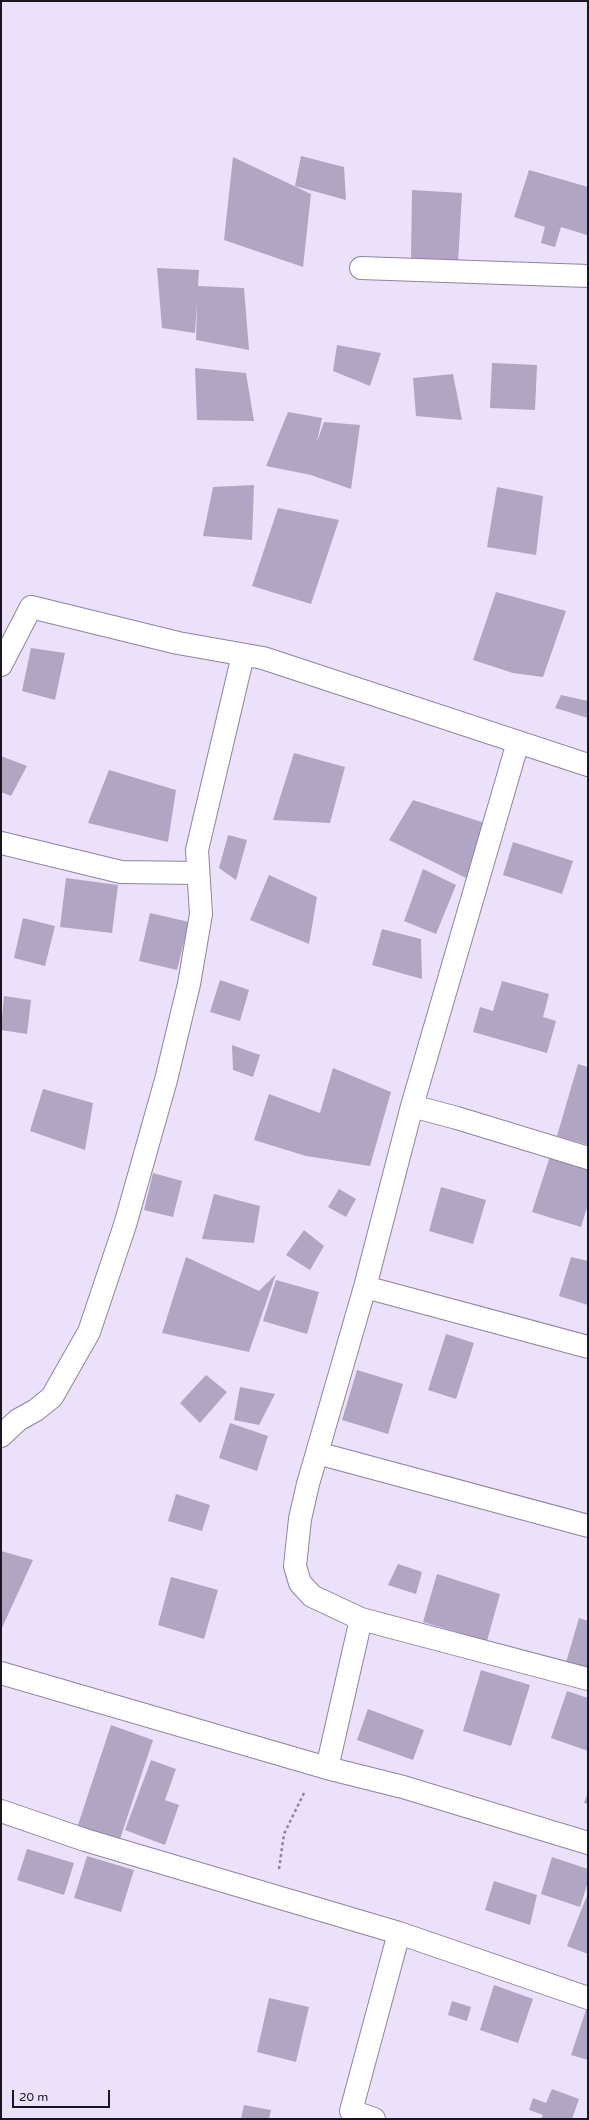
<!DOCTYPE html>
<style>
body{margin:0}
#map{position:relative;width:589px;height:2120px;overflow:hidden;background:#ebe1fa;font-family:"Varela Round",sans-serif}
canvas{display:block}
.frame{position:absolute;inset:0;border:2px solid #1a1520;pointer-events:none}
.scale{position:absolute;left:12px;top:2090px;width:98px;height:18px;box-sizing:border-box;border:2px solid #1a1520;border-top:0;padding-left:5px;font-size:12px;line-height:14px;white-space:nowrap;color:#1a1520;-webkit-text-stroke:3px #ebe1fa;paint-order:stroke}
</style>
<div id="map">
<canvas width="589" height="2120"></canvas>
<div class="frame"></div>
<div class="scale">20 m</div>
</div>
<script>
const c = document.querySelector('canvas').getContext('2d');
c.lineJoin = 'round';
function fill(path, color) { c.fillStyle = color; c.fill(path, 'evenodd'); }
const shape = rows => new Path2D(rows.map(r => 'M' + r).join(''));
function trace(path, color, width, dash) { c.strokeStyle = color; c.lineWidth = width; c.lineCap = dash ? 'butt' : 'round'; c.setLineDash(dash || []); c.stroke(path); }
fill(shape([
 [301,156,344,167,346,200,295,186],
 [233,157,311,194,303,267,224,240],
 [529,170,588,187,587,235,561,227,555,247,541,243,545,227,514,217],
 [412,190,462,193,458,263,411,259],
 [157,268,199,270,198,286,244,288,249,350,196,340,197,302,195,333,162,328],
 [337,345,381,353,370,386,333,371],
 [492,363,537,365,535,410,490,408],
 [195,368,246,373,254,421,197,420],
 [453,374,462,420,416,416,413,378],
 [288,412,322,418,317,442,324,422,360,425,351,489,311,475,266,466],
 [254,485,252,540,203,536,213,487],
 [497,487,543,496,536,555,487,547],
 [278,508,339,520,311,604,252,586],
 [496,592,566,611,543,677,513,673,473,660],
 [31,648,65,653,55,700,22,691],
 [561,695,588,701,588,718,555,708],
 [294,753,345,767,330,823,273,820],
 [1,756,27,766,11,796,1,792],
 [109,770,176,790,168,842,88,823],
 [413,800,488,824,468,879,389,840],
 [228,835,247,840,236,880,219,868],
 [513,842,573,861,562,894,503,875],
 [423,869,456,885,436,934,404,921],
 [269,875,317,897,309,944,250,920],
 [66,878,118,885,112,933,60,927],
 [150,913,189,922,177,970,139,961],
 [23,918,55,926,45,966,14,958],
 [382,929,421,939,422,979,372,965],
 [220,980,249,990,240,1021,210,1012],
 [502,981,549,994,543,1017,556,1021,547,1053,473,1032,480,1007,493,1011],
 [4,996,31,1000,27,1034,1,1030],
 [232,1045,260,1055,253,1077,233,1070],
 [578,1064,588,1067,588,1145,557,1136],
 [333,1068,391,1092,370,1166,306,1156,254,1140,269,1094,320,1113],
 [43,1089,93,1103,85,1150,30,1131],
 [550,1156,588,1167,588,1204,581,1227,532,1212],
 [153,1173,182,1181,173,1217,144,1210],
 [441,1187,486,1200,473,1244,429,1231],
 [339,1189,356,1199,346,1217,328,1207],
 [214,1194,260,1206,254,1243,202,1239],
 [304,1230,324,1246,310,1270,286,1255],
 [186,1257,259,1291,276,1274,249,1352,162,1333],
 [571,1257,588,1261,588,1305,559,1296],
 [276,1280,319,1292,307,1334,263,1321],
 [446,1334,474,1343,456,1399,428,1390],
 [357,1370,403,1384,388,1434,342,1420],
 [206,1375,227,1392,200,1423,180,1403],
 [240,1387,275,1394,259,1425,234,1420],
 [230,1423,268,1436,257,1471,219,1458],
 [176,1494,210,1505,202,1531,168,1521],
 [1,1551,33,1560,1,1630],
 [398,1564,422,1572,416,1594,388,1585],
 [437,1574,500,1594,487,1641,423,1622],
 [171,1577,218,1590,204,1639,158,1625],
 [579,1618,588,1621,588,1673,565,1666],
 [481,1670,530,1685,511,1746,463,1731],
 [567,1691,588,1698,588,1751,551,1738],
 [368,1709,424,1730,413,1760,357,1740],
 [111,1725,153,1740,118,1845,76,1831],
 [151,1760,176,1769,165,1800,179,1805,165,1845,125,1830],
 [588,1792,588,1804,584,1803],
 [27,1849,74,1863,64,1895,17,1880],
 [87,1856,134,1870,121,1912,74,1898],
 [552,1857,588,1869,588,1882,580,1907,541,1894],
 [494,1881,537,1895,530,1925,485,1910],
 [588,1893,588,1954,567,1946],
 [494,1985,533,1999,518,2043,480,2030],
 [269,1998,309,2007,296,2062,257,2052],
 [452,2001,471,2007,467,2021,448,2015],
 [587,2007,588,2008,588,2060,571,2055],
 [552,2089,579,2099,572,2119,541,2119,543,2115,529,2110,533,2098,546,2103],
 [244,2105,271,2110,269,2119,241,2119]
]), '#b0a6c4');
const minor = shape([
 [361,268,588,276],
 [1,665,31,607,178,643,263,658,588,765],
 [1,843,121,872,197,873],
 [412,1106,518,742],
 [588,1158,457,1118,412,1106,365,1287,308,1484,300,1519,295,1566,300,1583,312,1596,361,1619,588,1679],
 [365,1287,588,1347],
 [1,1436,18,1420,36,1410,52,1397,89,1332,125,1225,166,1080,189,984,201,914,197,850,243,655],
 [317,1453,588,1526],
 [1,1673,327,1768,403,1787,588,1843],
 [327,1768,361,1619],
 [1,1811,85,1840,399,1933,588,1998],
 [374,2119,351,2111,399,1933]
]);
trace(minor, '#8f83a0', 24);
trace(shape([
 [279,1869,284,1834,305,1791]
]), '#8c8497', 2.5, [3, 3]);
trace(minor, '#fff', 22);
</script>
